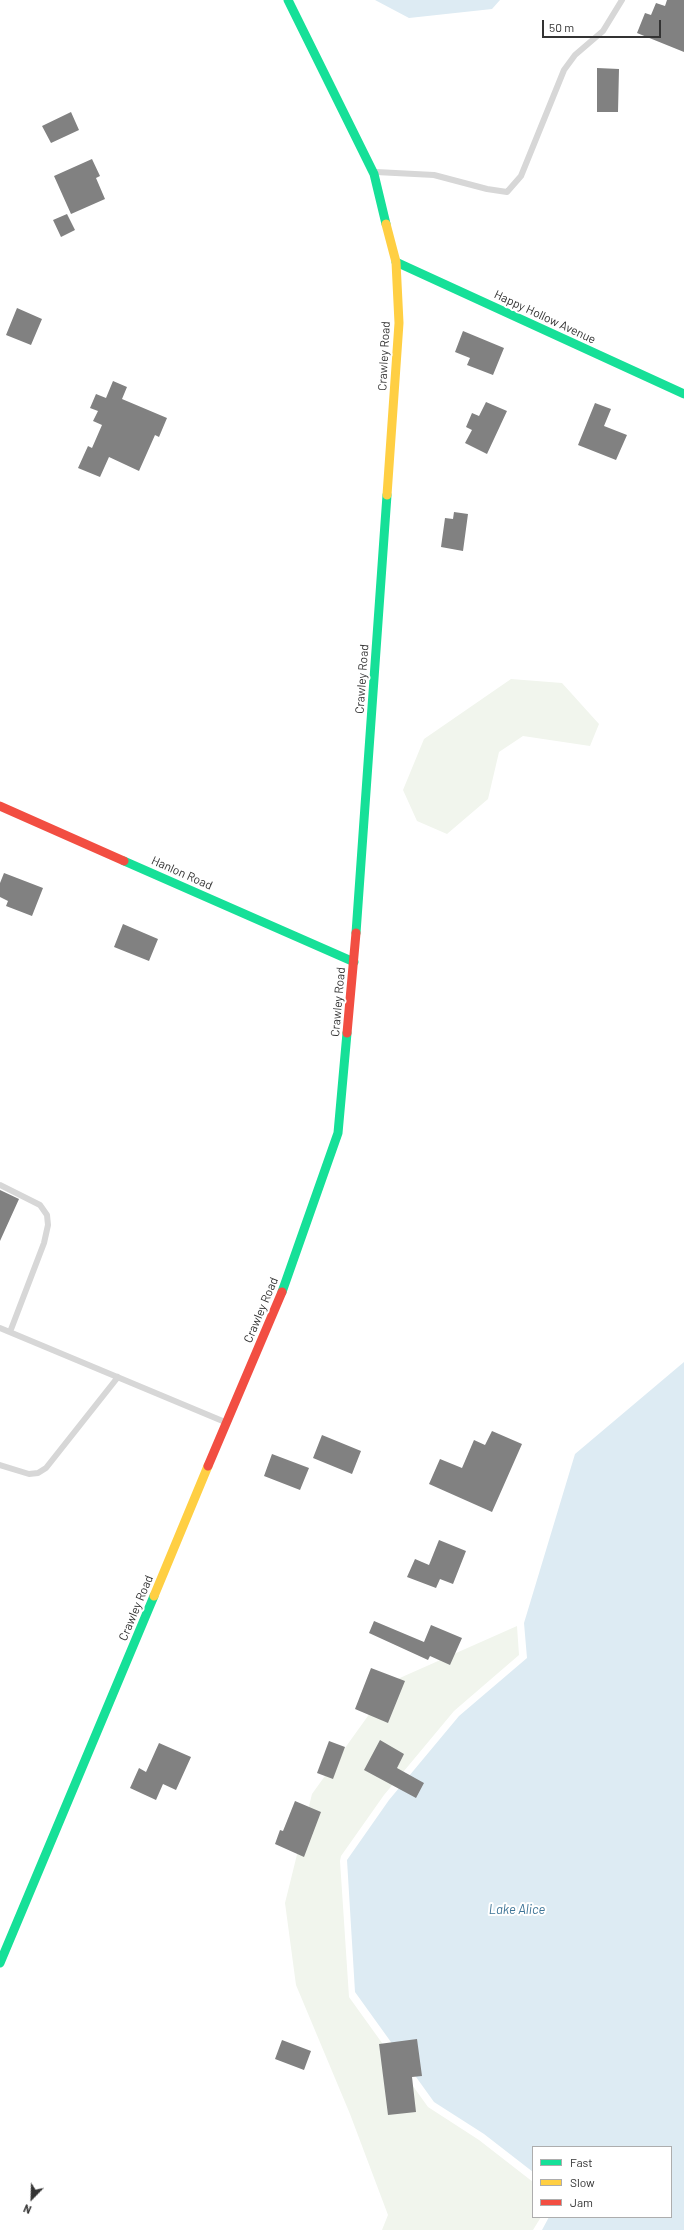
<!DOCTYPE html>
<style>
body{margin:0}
#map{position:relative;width:684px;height:2230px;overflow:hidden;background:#fff;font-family:Barlow,sans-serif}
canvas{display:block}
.legend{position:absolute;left:532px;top:2146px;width:140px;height:72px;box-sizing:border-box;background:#fff;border:1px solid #adadad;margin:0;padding:5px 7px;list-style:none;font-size:12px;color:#333}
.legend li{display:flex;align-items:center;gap:8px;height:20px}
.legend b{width:20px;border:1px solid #adadad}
.north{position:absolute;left:12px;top:2178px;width:40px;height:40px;-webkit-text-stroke:3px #fff;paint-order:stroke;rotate:203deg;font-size:11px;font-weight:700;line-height:16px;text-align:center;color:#333}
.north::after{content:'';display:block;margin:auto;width:14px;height:18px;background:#333;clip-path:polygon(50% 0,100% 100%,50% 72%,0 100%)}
.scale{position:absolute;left:542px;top:20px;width:119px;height:18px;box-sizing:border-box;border:2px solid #333;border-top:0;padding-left:5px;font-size:12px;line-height:14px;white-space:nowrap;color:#333;-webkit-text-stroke:3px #fff;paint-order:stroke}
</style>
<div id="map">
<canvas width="684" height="2230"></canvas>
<ul class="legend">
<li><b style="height:5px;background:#16e098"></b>Fast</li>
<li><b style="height:5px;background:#ffcf43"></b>Slow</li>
<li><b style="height:5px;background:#f24e42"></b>Jam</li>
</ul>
<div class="north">N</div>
<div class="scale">50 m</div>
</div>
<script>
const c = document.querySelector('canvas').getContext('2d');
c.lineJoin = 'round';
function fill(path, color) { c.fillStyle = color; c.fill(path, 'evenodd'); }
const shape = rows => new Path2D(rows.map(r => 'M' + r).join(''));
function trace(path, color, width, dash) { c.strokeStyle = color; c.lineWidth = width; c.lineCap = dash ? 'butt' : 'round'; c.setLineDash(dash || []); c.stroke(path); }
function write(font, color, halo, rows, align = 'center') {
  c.font = font + ' Barlow,sans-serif'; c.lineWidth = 4; c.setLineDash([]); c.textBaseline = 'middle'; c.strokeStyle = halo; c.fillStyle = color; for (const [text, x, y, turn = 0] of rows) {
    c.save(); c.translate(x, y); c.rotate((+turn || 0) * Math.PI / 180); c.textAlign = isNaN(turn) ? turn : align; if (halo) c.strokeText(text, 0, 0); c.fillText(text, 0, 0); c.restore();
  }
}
fill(shape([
 [511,679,562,683,599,724,590,746,523,736,499,752,488,799,447,834,417,821,403,790,424,739],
 [517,1626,519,1655,454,1711,384,1795,341,1856,340,1861,349,1997,428,2107,479,2140,533,2182,533,2217,541,2217,533,2230,382,2230,388,2215,350,2114,296,1985,285,1903,312,1794,393,1681]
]), '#f1f5ed');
fill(shape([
 [375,0,500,0,492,9,409,18],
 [684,1362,684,2230,542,2230,549,2217,671,2217,671,2147,533,2147,533,2172,484,2134,434,2102,355,1992,347,1860,389,1800,459,1716,527,1658,524,1623,575,1454]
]), '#ddebf3');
fill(shape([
 [667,0,684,0,684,52,637,33,645,13,651,15,656,3,665,6],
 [597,68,619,69,618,112,597,112],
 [71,112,79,130,51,143,42,126],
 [92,159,100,176,96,178,105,199,71,214,54,176],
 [67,214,75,230,61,237,53,220],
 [17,308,42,319,31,345,6,335],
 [463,331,504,348,493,375,467,365,470,358,455,352],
 [113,381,127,387,122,399,167,418,159,437,155,435,139,471,109,457,100,477,78,468,88,446,92,448,102,425,93,421,98,411,90,408,96,394,106,398],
 [486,402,507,411,487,454,465,443,472,430,466,427,472,413,479,416],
 [595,403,611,409,604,426,627,435,616,460,578,445],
 [454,512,468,514,463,551,441,547,445,518,453,519],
 [4,873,43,888,32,916,6,906,8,901,0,897,0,883],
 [123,924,158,939,149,961,114,947],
 [0,1190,19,1199,0,1241],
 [492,1431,522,1444,492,1512,429,1484,440,1459,462,1468,474,1440,485,1445],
 [322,1435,361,1451,352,1474,313,1458],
 [272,1454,309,1468,300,1490,264,1476],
 [439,1540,466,1551,453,1584,440,1579,436,1588,407,1577,415,1559,429,1565],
 [374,1621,424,1642,431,1625,462,1638,450,1665,430,1656,428,1660,369,1633],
 [371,1668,405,1681,388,1723,355,1709],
 [380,1740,404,1754,397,1768,424,1783,416,1798,364,1770],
 [329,1741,345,1747,333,1779,317,1773],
 [159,1743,191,1757,176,1790,163,1784,156,1800,130,1788,139,1768,146,1772],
 [295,1801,321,1812,304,1857,275,1844,280,1830,283,1831],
 [417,2039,422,2076,412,2077,416,2112,388,2115,379,2044],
 [282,2040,311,2051,304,2070,275,2059]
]), '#818181');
trace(shape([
 [376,172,434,175,487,189,507,192,521,176,564,70,575,55,603,31,622,0],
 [0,1185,40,1205,47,1215,48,1225,44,1243,10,1332],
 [0,1328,225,1422],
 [0,1465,29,1474,38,1473,46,1468,118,1377]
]), '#d7d7d7', 6);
trace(shape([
 [288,0,374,174,386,224],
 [396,262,684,394],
 [124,861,354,962],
 [356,933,387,495],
 [282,1292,338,1133,347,1033],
 [0,1963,154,1596]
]), '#16e098', 9);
trace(shape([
 [386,224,396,262,399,323,387,495],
 [154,1596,208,1466]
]), '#ffcf43', 9);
trace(shape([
 [0,806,124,861],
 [347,1033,356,933],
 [208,1466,282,1292]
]), '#f24e42', 9);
write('12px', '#333', '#fff', [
 ["Happy Hollow Avenue",545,317,25],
 ["Crawley Road",384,356,-87],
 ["Crawley Road",362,679,-86],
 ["Hanlon Road",182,873,24],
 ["Crawley Road",338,1002,-85],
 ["Crawley Road",261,1310,-67],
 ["Crawley Road",136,1608,-67]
]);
write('italic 13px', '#3f7597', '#fff', [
 ["Lake Alice",517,1910]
]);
</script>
